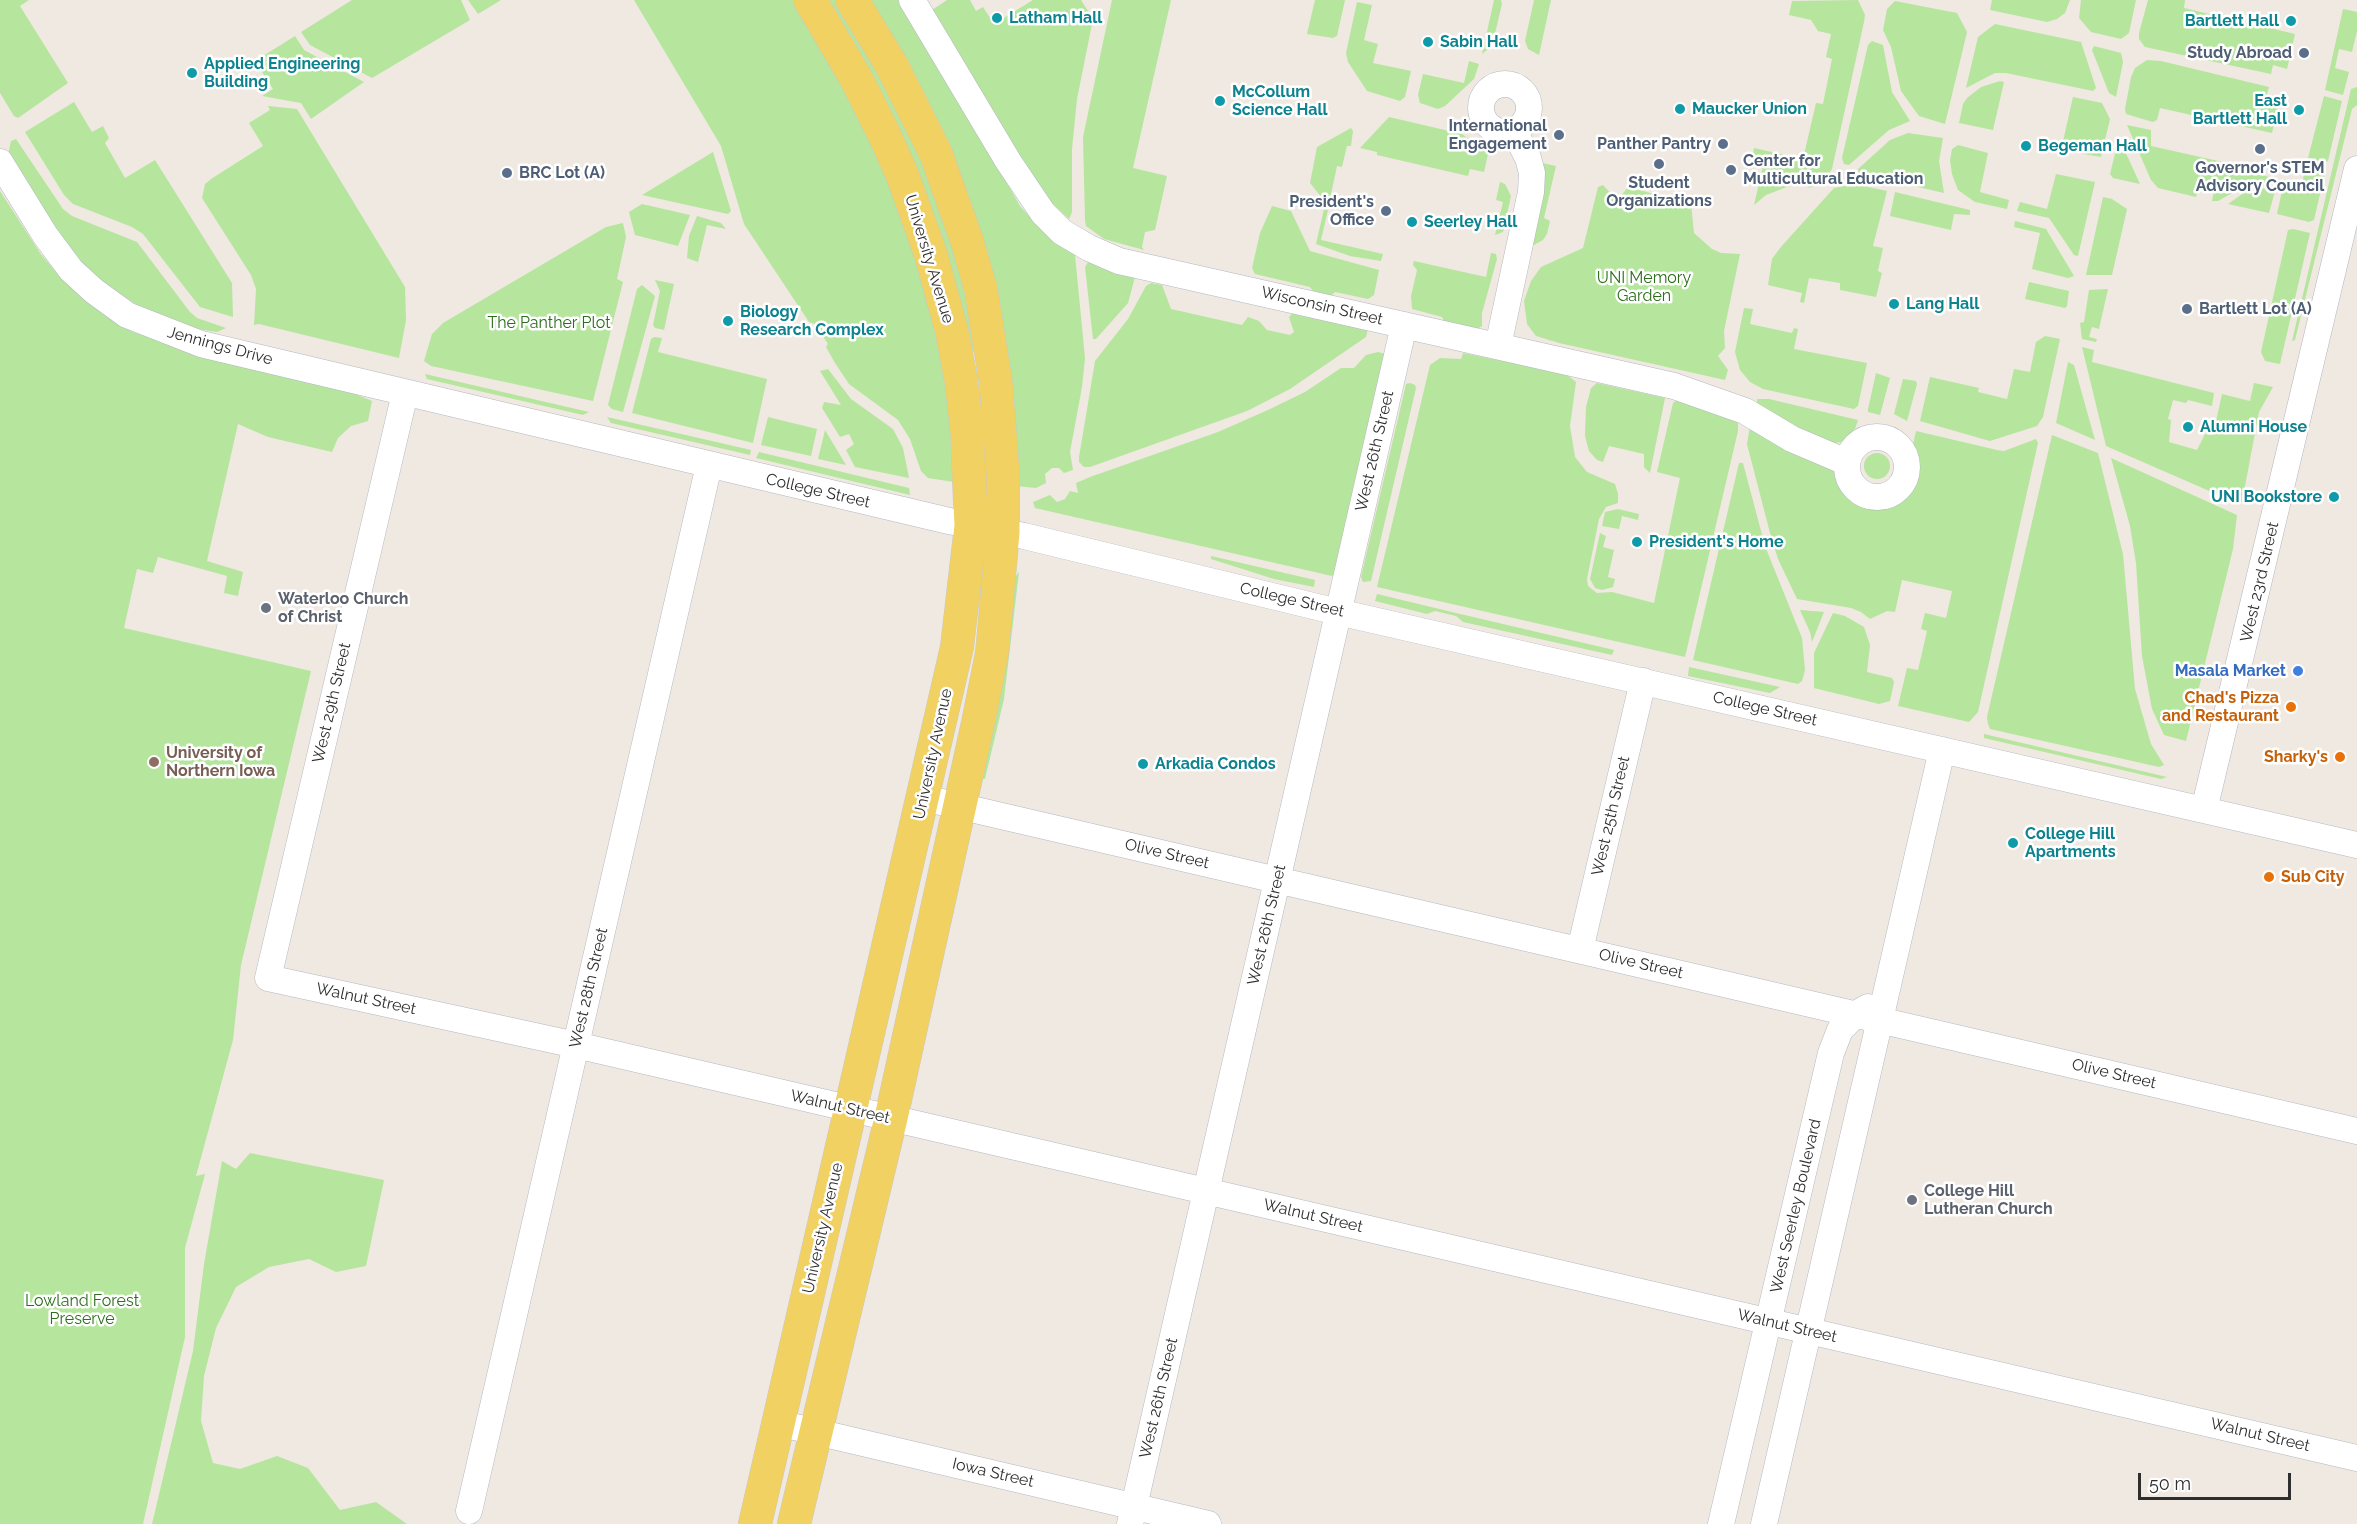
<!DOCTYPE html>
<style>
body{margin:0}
#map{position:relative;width:2357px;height:1524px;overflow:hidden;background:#efe9e1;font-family:Raleway,sans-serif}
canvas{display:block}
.scale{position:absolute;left:2138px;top:1473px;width:153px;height:27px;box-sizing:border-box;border:3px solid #2e2e2e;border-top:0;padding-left:8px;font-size:18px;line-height:21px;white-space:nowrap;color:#2e2e2e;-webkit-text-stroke:4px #fff;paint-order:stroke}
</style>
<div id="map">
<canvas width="2357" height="1524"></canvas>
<div class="scale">50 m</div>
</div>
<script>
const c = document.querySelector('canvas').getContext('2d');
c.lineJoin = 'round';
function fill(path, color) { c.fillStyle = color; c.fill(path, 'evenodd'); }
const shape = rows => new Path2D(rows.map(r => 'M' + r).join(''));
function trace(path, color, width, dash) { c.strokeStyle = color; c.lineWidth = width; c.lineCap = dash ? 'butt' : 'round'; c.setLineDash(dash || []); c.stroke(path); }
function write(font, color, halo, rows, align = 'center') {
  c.font = font + ' Raleway,sans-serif'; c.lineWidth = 5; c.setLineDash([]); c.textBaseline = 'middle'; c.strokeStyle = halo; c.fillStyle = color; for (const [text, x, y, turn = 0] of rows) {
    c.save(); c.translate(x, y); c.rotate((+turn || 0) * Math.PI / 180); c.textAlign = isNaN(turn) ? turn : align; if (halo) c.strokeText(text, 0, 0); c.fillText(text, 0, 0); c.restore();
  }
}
fill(shape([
 [0,0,29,0,20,6,68,83,18,118,14,116,0,93],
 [352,0,461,0,470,20,372,78,310,45,301,32],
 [468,0,501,0,478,14],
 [634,0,796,0,865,122,921,265,948,395,954,482,928,478,921,471,910,439,898,420,849,384,835,363,826,347,828,344,815,324,809,322,744,224,721,146],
 [822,0,840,0,926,163,966,284,975,355],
 [865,0,898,0,970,117,1020,206,1037,225,1075,255,1085,358,1082,387,1070,452,1073,470,1064,473,1059,468,1052,468,1045,474,1046,483,1036,488,1016,486,1010,398],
 [947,0,970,0,976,11,983,7,994,24,1033,0,1081,0,1093,19,1077,99,1072,149,1072,212,1069,219,1049,200,1026,166,932,10],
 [1112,0,1171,0,1133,168,1167,176,1155,230,1145,232,1142,247,1144,250,1104,239,1086,226,1085,220,1083,137],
 [1315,0,1345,0,1337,36,1333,38,1307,34],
 [1494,0,1501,0,1502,4,1492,46,1482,54],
 [1534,0,1551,0,1539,55,1528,49,1525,41],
 [1858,0,1865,15,1864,22,1832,169,1825,179,1816,185,1809,188,1805,180,1766,195,1754,205,1763,166,1752,162,1754,148,1803,159,1816,103,1823,104,1832,59,1826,57,1831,34,1818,31,1811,20,1789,15,1792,1],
 [1992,0,2070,0,2065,13,2057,19,2047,22,1990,10],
 [2081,0,2136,0,2129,33,2121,39,2091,32,2079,18],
 [2148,0,2185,0,2184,8,2295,34,2287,69,2273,65,2271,74,2145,47,2139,39,2139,33],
 [1895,1,1957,13,1967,32,1945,124,1919,116,1901,91,1891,47,1883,30,1887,9],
 [1357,2,1372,5,1364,40,1378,44,1373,63,1411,71,1405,97,1400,101,1367,91,1348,62,1346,53],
 [2343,9,2357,12,2357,31,2352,52,2339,49,2335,68,2349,72,2343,95,2325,90],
 [1995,24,2081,42,2096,88,2093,91,2006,73,1995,73,1966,88,1978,37],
 [295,36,304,50,364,82,311,119,301,103,262,96,273,89,255,61],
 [1872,41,1883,45,1892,92,1910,121,1889,130,1849,165,1844,164,1842,158,1868,45],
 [2094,46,2121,53,2123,62,2116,97,2109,93,2092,50],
 [2147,60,2161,61,2269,87,2266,97,2280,100,2272,133,2160,108,2157,120,2153,122,2126,114,2125,109,2131,77,2135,68],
 [1469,61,1479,64,1474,79,1445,106,1438,109,1420,103,1418,95,1423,74,1464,83],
 [2000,81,2004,82,1993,130,1959,123,1963,104,1967,98,1981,87],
 [2357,87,2357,105,2352,109,2295,340,2292,341,2351,89],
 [2324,96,2342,101,2328,161,2325,162,2308,158],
 [2073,97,2102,103,2110,119,2101,157,2061,150],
 [74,102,92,132,103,126,109,138,105,143,125,178,155,160,232,283,233,317,200,307,143,234,132,227,73,204,64,195,25,132],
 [268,106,297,109,405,287,406,320,399,358,259,324,254,325,256,289,251,275,202,198,205,184,211,179,263,146,249,123,270,110],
 [1389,117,1462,134,1488,154,1484,172,1470,169,1468,176,1377,155,1377,152,1360,148],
 [2127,125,2151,130,2151,146,2263,171,2262,175,2272,178,2272,182,2243,187,2218,201,2212,201,2215,186,2200,183,2196,197,2158,188,2151,180],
 [1351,128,1353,131,1351,146,1347,146,1342,167,1337,166,1330,199,1322,198,1310,183,1317,147],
 [1908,133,1943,138,1939,161,1944,193,1859,173,1858,169,1890,140],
 [2119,138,2140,184,2113,178,2110,174],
 [16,139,63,209,72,216,137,242,190,312,197,318,226,328,217,332,183,327,146,311,92,275,54,233,8,155,11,141],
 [1958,145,1988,153,1980,192,2009,200,2007,209,1975,202,1958,190,1952,174,1950,160,1952,149],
 [713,152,731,211,728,214,642,195],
 [1538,162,1556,166,1544,218,1550,221,1547,234,1543,240,1534,245,1530,244],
 [2306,165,2325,172,2314,220,2309,222,2277,214,2283,186,2288,187,2289,182,2302,184],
 [2056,174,2095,182,2078,256,2074,255,2049,218,2017,211,2020,202,2047,209],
 [1500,182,1505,184,1511,196,1503,232,1495,235,1503,202,1496,200],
 [1854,184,1887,191,1873,246,1883,248,1878,271,1882,273,1876,297,1840,290,1840,283,1809,278,1804,303,1800,302,1802,293,1768,285,1772,259,1780,248,1834,188],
 [1603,185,1613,196,1621,196,1628,187,1691,204,1694,233,1712,249,1721,253,1740,254,1724,331,1725,348,1718,356,1728,370,1725,380,1559,343,1536,336,1527,324,1524,301,1531,281,1541,267,1583,248,1598,187],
 [2266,188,2275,191,2269,213,2228,204,2245,192],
 [0,191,40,253,61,278,90,304,133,332,215,360,346,390,372,401,368,421,351,426,338,438,332,452,268,437,238,424,207,561,243,572,238,596,224,593,227,576,158,557,153,573,137,569,124,628,311,671,241,965,233,1040,196,1176,205,1174,185,1248,185,1337,143,1524,0,1524],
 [1895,192,1970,210,1970,215,1954,214,1951,230,1890,216],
 [2103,197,2112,199,2127,209,2112,275,2086,275],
 [642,204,690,215,678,246,635,235,629,212],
 [1272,206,1291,211,1310,251,1379,270,1374,295,1368,299,1335,292,1327,300,1317,297,1310,287,1255,274,1252,268,1260,233],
 [1324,209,1328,210,1321,240,1383,254,1381,261,1350,256,1316,244],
 [697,216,721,223,726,229,707,225,698,262,687,258,689,236],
 [2015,221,2046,229,2074,276,2068,278,2032,269,2040,233,2014,227],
 [623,223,626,237,617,279,623,282,593,401,431,366,424,361,432,334,443,323,606,227],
 [2293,229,2310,233,2280,364,2265,361,2261,352,2288,230],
 [1491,253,1496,254,1497,259,1482,313,1482,326,1472,333,1446,327,1442,317,1412,309,1411,296,1417,270,1413,265,1414,261,1486,277],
 [1088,262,1111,272,1135,277,1128,303,1096,339,1093,339,1085,267],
 [655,280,674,284,664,330,655,328,653,325,660,291],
 [2029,282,2069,291,2067,306,2065,308,2025,299],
 [1151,283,1162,285,1171,309,1242,325,1248,317,1259,321,1267,330,1290,335,1294,332,1289,317,1293,313,1368,329,1366,337,1290,389,1247,411,1090,467,1084,467,1079,462,1079,457,1095,361,1128,319,1146,286],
 [642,285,655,296,623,412,612,409,608,405,637,289],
 [2108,289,2099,329,2092,327,2089,337,2097,339,2096,342,2082,339,2080,323,2084,322,2089,290],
 [1744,308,1753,309,1750,324,1792,333,1794,328,1798,329,1794,349,1867,363,1858,406,1854,409,1822,402,1763,389,1750,382,1740,370,1735,352],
 [2045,336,2060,339,2043,417,2037,426,1990,441,1920,421,1930,377,1979,388,1978,392,2007,399,2014,369,2030,372,2036,342],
 [654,337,662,338,658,352,767,379,753,443,632,413,651,339],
 [2082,347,2094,350,2092,362,2214,393,2212,406,2188,400,2186,403,2173,400,2168,419,2171,420,2169,442,2197,450,2205,434,2213,435,2222,394,2250,401,2254,383,2273,387,2259,412,2242,502,2237,503,2106,446],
 [1378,352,1405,359,1335,574,1332,576,1035,508,1033,502,1050,495,1057,502,1065,499,1070,491,1078,493,1076,483,1090,477,1218,432,1268,410,1305,392,1341,368,1354,368,1366,355],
 [1463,353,1566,374,1576,382,1570,426,1575,457,1587,472,1615,484,1618,494,1618,503,1606,507,1599,519,1587,579,1588,586,1597,593,1612,592,1654,603,1680,478,1657,472,1673,403,1677,400,1735,417,1738,423,1738,431,1685,657,1377,587,1430,365,1440,358,1461,359],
 [2068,362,2074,365,2095,440,2056,423],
 [828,369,851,399,893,429,903,448,909,478,855,467,846,450,854,444,849,434,840,437,822,408,824,402,841,405,820,371],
 [1876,373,1890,378,1880,415,1868,412,1868,409],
 [425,374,589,412,583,415,427,379],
 [1903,379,1916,381,1917,384,1907,421,1894,414],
 [1410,383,1415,385,1416,388,1371,581,1363,582,1361,577,1406,384],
 [1597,383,1665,398,1650,473,1644,467,1644,454,1609,446,1603,462,1597,460,1589,451,1585,436,1586,407,1591,388],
 [1757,399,1769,399,1858,420,1855,429,1844,442,1833,443,1799,430,1757,403],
 [607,417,751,450,750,455,611,423],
 [768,417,817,429,811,456,761,445],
 [1750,426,1837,472,1848,494,1875,505,1897,501,1912,485,1916,462,1912,449,1916,431,1997,450,2004,451,2036,439,2038,443,1978,712,1969,722,1898,706,1907,668,1918,670,1927,631,1921,629,1925,613,1946,618,1952,591,1902,580,1895,612,1887,611,1870,619,1861,612,1851,608,1797,599,1778,559,1770,533,1747,444],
 [825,430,846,465,818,459],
 [2052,435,2098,453,2123,554,2135,689,2151,744,2164,765,2159,767,1990,729,1988,724,1987,717],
 [759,452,909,488,910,495,756,458],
 '1864 466a13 13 0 1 1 26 0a13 13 0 1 1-26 0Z',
 [2111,458,2237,515,2233,549,2186,741,2164,735,2152,709,2142,656,2136,563,2130,526],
 [1739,463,1743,463,1765,546,1802,638,1805,670,1802,681,1798,684,1693,660],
 [1618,509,1639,514,1638,520,1622,516,1619,529,1602,526,1605,512],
 [1600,533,1606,536,1603,547,1614,550,1608,577,1615,579,1613,587,1602,590,1595,588,1590,579],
 [1211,556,1315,580,1314,587,1274,579,1211,559],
 [1019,572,1004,699,985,779,978,778,1015,577],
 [1377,594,1456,613,1614,650,1612,655,1463,622,1456,616,1435,611,1427,614,1375,601],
 [1800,610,1824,612,1812,642,1810,632],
 [1833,613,1845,616,1864,627,1870,645,1867,672,1892,678,1894,682,1890,701,1879,704,1814,688,1814,653],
 [1689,667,1780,687,1770,693,1688,676],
 [1984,734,2167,777,2161,779,1984,738],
 [250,1153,384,1180,366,1266,336,1272,309,1259,269,1267,236,1287,216,1328,204,1376,201,1421,213,1463,240,1469,277,1456,308,1468,340,1510,376,1502,407,1524,152,1524,193,1351,204,1264,222,1161,236,1169]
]), '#b6e59e');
const minor = shape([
 [912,0,1008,161,1043,213,1062,232,1089,248,1119,261,1674,386,1745,411,1792,439,1846,462],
 '1481 108a24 24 0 1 1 48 0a24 24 0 1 1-48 0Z',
 [0,162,45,235,71,270,94,291,127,315,201,344,949,521,1024,536,1338,612,2357,845],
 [1498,346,1531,192,1532,173,1528,158,1514,131],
 [405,393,268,978,576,1045,2357,1458],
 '1847 467a30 30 0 1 1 60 0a30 30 0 1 1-60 0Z',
 [924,798,2357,1131],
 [2204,810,2357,169],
 [1580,950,1643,681],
 [778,1423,1208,1524],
 [469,1511,709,465],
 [1130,1524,1404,325],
 [1721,1524,1831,1053,1840,1030,1856,1014,1868,1007],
 [1764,1524,1942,750]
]);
const major = shape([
 [755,1524,957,647,971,526,967,431,961,380,952,332,931,255,902,174,884,134,857,80,810,0],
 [794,1524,891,1118,978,723,992,653,1003,532,1003,473,996,383,981,290,967,241,936,154,892,66,852,0]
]);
trace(minor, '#b4b7c1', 27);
trace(major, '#c9c9c9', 34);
trace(minor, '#fff', 26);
trace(major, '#f2d163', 33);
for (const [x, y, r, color] of [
 [997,18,6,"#0f9aa8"],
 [2291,21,6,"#0f9aa8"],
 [1428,42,6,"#0f9aa8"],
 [2304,53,6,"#5c6f8a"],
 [192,73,6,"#0f9aa8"],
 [1220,101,6,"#0f9aa8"],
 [1680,109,6,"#0f9aa8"],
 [2299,110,6,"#0f9aa8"],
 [1559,135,6,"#5c6f8a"],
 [1723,144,6,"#5c6f8a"],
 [2026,146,6,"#0f9aa8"],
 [2260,149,6,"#5c6f8a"],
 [1659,164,6,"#5c6f8a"],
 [1731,170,6,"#5c6f8a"],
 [507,173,6,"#5c6f8a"],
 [1386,211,6,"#5c6f8a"],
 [1412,222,6,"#0f9aa8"],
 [1894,304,6,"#0f9aa8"],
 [2187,309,6,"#5c6f8a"],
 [728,321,6,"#0f9aa8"],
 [2188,427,6,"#0f9aa8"],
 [2334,497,6,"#0f9aa8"],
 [1637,542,6,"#0f9aa8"],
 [266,608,6,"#6b7280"],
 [2298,671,6,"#3f7fe0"],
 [2291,707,6,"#e8710a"],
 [2340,757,6,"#e8710a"],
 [154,762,6,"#8d6e63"],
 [1143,764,6,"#0f9aa8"],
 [2013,843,6,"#0f9aa8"],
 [2269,877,6,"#e8710a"],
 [1912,1200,6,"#6b7280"]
]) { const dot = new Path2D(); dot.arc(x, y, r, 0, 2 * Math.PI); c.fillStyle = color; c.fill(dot); trace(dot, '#fff', 2); }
write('bold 16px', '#0d838f', '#fff', [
 ["Latham Hall",1009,18],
 ["Bartlett Hall",2279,21,"right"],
 ["Sabin Hall",1440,42],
 ["Applied Engineering",204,64],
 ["Building",204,82],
 ["McCollum",1232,92],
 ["Science Hall",1232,110],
 ["East",2287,101,"right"],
 ["Bartlett Hall",2287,119,"right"],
 ["Maucker Union",1692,109],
 ["Begeman Hall",2038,146],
 ["Seerley Hall",1424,222],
 ["Lang Hall",1906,304],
 ["Biology",740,312],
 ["Research Complex",740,330],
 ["Alumni House",2200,427],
 ["UNI Bookstore",2322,497,"right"],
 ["President's Home",1649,542],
 ["Arkadia Condos",1155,764],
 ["College Hill",2025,834],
 ["Apartments",2025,852]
], 'left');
write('bold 16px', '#4e5e75', '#fff', [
 ["Study Abroad",2292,53],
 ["International",1547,126],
 ["Engagement",1547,144],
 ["Panther Pantry",1711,144],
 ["Center for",1743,161,"left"],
 ["Multicultural Education",1743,179,"left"],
 ["Governor's STEM",2260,168,"center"],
 ["Advisory Council",2260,186,"center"],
 ["BRC Lot (A)",519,173,"left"],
 ["Student",1659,183,"center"],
 ["Organizations",1659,201,"center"],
 ["President's",1374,202],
 ["Office",1374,220],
 ["Bartlett Lot (A)",2199,309,"left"]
], 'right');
write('16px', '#2e2e2e', '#fff', [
 ["University Avenue",929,259,73],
 ["Wisconsin Street",1322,306,13],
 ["Jennings Drive",220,346,15],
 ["West 26th Street",1375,451,-77],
 ["College Street",818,491,13],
 ["West 23rd Street",2260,582,-77],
 ["College Street",1292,600,13],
 ["West 29th Street",332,703,-77],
 ["College Street",1765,709,13],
 ["University Avenue",933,754,-78],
 ["West 25th Street",1611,816,-77],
 ["Olive Street",1167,854,13],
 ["West 26th Street",1267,925,-77],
 ["Olive Street",1641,964,13],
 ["West 28th Street",589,988,-77],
 ["Walnut Street",366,999,12],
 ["Olive Street",2114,1074,13],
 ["Walnut Street",840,1107,13],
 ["West Seerley Boulevard",1796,1206,-77],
 ["Walnut Street",1313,1216,13],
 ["University Avenue",823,1228,-77],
 ["Walnut Street",1787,1326,13],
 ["West 26th Street",1159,1398,-77],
 ["Walnut Street",2260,1435,13],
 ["Iowa Street",993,1473,13]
]);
write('16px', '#2c6e1b', '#fff', [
 ["UNI Memory",1644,278],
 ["Garden",1644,296],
 ["The Panther Plot",549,323],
 ["Lowland Forest",82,1301],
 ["Preserve",82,1319]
]);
write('bold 16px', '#5b616d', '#fff', [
 ["Waterloo Church",278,599],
 ["of Christ",278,617],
 ["College Hill",1924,1191],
 ["Lutheran Church",1924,1209]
], 'left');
write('bold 16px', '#366cbe', '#fff', [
 ["Masala Market",2286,671]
], 'right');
write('bold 16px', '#c56008', '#fff', [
 ["Chad's Pizza",2279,698],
 ["and Restaurant",2279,716],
 ["Sharky's",2328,757],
 ["Sub City",2281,877,"left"]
], 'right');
write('bold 16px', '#785e54', '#fff', [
 ["University of",166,753],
 ["Northern Iowa",166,771]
], 'left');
</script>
